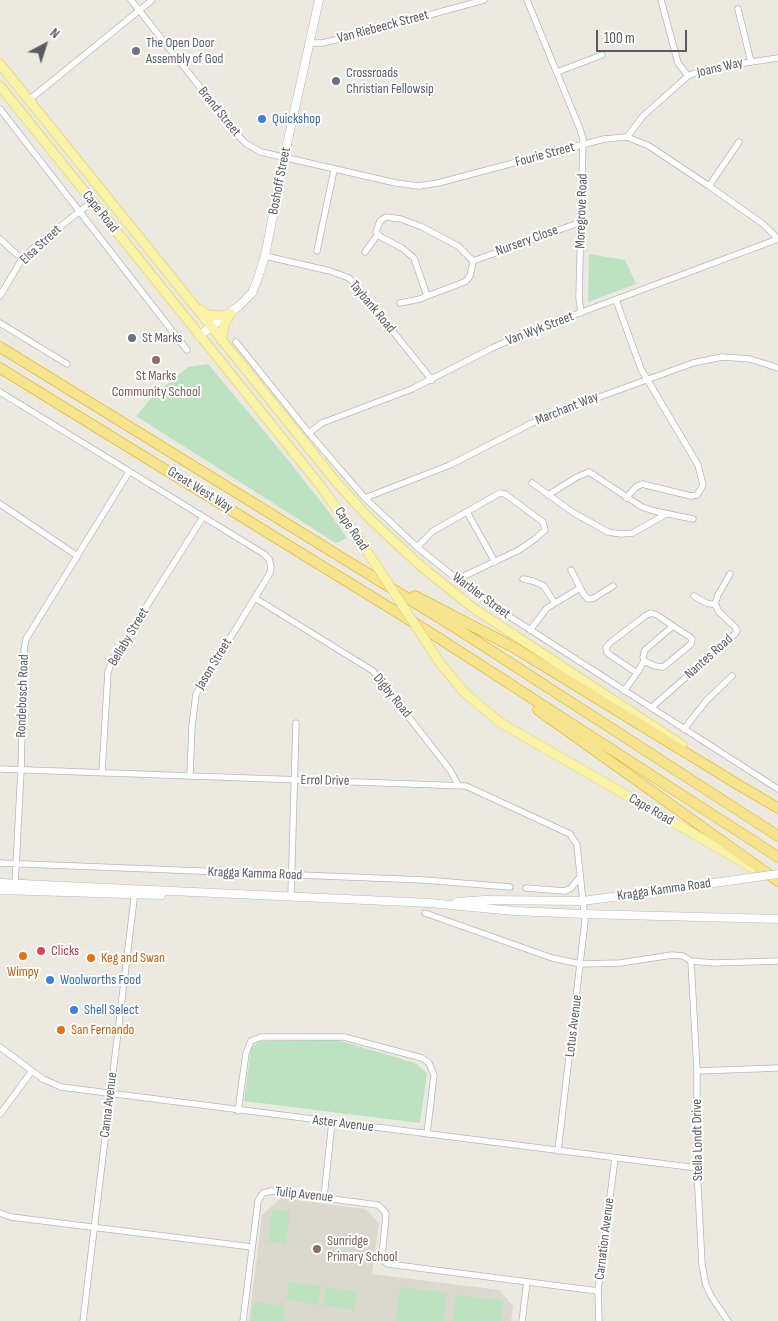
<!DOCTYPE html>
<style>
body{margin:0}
#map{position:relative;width:778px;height:1321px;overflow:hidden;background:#ebe9e0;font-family:"Sofia Sans Condensed",sans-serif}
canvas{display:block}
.north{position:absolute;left:20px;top:20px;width:50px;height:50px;-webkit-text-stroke:4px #fff;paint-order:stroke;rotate:40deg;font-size:14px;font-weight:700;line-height:20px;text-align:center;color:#595b60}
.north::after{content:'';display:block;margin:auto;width:18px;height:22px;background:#595b60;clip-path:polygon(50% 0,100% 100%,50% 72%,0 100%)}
.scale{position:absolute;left:596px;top:30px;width:91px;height:22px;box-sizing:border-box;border:2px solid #595b60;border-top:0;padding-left:6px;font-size:15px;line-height:18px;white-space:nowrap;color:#595b60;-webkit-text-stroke:4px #fff;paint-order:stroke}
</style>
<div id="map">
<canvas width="778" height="1321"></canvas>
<div class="north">N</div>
<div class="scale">100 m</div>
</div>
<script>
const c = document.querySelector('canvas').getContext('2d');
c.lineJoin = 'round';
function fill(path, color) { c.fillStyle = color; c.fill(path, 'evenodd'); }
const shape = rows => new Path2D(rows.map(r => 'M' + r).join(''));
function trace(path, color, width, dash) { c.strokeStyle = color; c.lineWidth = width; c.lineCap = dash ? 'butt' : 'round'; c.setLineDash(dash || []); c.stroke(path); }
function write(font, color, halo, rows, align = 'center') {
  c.font = font + ' "Sofia Sans Condensed",sans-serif'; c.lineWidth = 4; c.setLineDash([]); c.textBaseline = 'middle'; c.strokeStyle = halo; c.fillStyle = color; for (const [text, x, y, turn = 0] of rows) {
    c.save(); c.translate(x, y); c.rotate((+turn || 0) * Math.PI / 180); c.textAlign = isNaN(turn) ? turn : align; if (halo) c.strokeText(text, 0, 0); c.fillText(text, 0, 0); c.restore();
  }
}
fill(shape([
 [281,1198,365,1209,379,1223,372,1274,499,1290,513,1306,511,1321,249,1321,262,1215]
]), '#dbd9ce');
fill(shape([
 [589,254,625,260,636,284,588,302],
 [208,364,284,455,328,511,347,538,336,543,136,416,152,397,188,367],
 [337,1040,415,1063,427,1073,420,1123,244,1101,251,1048,260,1041],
 [273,1209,290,1211,286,1244,268,1241],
 [289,1282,321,1286,319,1305,287,1300],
 [325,1287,357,1291,354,1310,323,1305],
 [400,1287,447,1293,444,1321,396,1321],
 [456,1295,503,1301,501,1321,453,1321],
 [253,1302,285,1306,283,1321,251,1321]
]), '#bde2c1');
const street = shape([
 [131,0,237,134,245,143,261,152,396,183,419,186,438,183,604,139,627,137,649,146,709,186,763,224,778,239],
 [527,0,580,129,583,139,579,298,581,313],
 [661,0,678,63,688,76],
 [738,9,751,62],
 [309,43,322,43,344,38,484,0],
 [557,72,602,55],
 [29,100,152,0],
 [0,109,187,350],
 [627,137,643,116,688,76,695,73,712,68,778,58],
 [709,186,739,142],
 [0,239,22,259],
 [317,251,334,170],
 [365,252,378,234],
 [265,256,330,271,349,278,354,283,432,380],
 [473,261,581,222],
 [0,296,22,259,40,242,92,202],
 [616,300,641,369,698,465,703,485,697,495,691,496,642,484,636,487,626,498],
 [400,303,420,299,427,296,462,283,466,281,470,276,473,261,458,246,422,227,401,219,386,217,380,221,376,232,379,236,402,248,414,258,427,296],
 [0,323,67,364],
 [236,342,309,433,365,498,417,547,458,580,501,611,778,789],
 [0,392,264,554,269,559,271,567,270,573,196,694,192,726,190,775],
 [309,433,322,423,412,389,492,348,531,331,778,239],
 [532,483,574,513,608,532,621,534,633,533,666,514],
 [548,495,577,477,589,472,642,507,654,511,693,519],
 [365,498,450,465,532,423,572,407,693,363,722,357,737,358,750,359,778,368],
 [0,504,76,555],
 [467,512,495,562],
 [417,547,433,531,500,493,505,494,543,522,545,530,535,539,519,550,464,576,458,580],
 [571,570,584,595,588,599,594,598,613,586],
 [523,579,533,581,544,586,554,602],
 [694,596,706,603,716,605],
 [255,598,373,671,450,770,458,785],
 [530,630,547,608,580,588],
 [644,661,655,666,663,667,691,644,692,639,690,637,673,626,657,615,651,613,645,616,611,642,606,647,607,652,610,655,637,673,644,661,643,657,645,650,673,626],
 [624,691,637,673],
 [651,708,735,634,737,631,735,627,719,612,715,604,718,595,730,574],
 [684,729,706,701,732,676],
 [0,769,466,786,570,834,577,845,585,921,558,1151],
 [102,772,108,672,112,661,203,517],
 [0,863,424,880,510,887],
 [15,885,21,770,24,650,26,639,129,472],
 [526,888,565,891,571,888,580,877],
 [291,897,296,723],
 [425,913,552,958,581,964,620,963,672,955,683,956,691,961,697,1071,697,1168,702,1265,706,1285,711,1296,728,1321],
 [691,961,714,963,778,961],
 [0,1047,43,1079,61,1087,697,1168],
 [697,1071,778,1068],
 [238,1111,246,1053,251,1041,261,1037,344,1037,422,1058,429,1063,434,1075,427,1134],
 [0,1114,32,1071],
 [324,1197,332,1122],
 [0,1213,11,1217,252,1247],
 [83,1321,135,891],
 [243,1321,258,1201,263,1193,271,1191,378,1205,384,1211,386,1214,382,1257,385,1262,388,1264,598,1291],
 [522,1321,527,1282],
 [599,1321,598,1291,615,1158]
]);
const secondary = shape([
 [199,336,239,306,252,293,258,278,265,256,284,158,319,0],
 [0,883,430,903,514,911,584,914,778,919],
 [0,890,161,895],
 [457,902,484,900,583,901,735,880]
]);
const primary = shape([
 [0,64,337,483,371,520,421,566,473,608,682,745],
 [0,86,319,484,363,545],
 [199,309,209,315,226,316],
 [221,340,225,323,231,313],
 [440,663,465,693,501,723,753,868]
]);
const highway = shape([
 [0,347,456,628,778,836],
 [0,368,434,635,778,857],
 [415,596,513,647,737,784,778,808],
 [538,710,778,881]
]);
trace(street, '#b6b7bc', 7);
trace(secondary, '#b6b8be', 9);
trace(primary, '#e7cc5d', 10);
trace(highway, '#ddae0e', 11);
trace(street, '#fff', 5.5);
trace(secondary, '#fff', 8);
trace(primary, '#f9f3a7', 9);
trace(highway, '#f5e48d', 10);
const secondaryBridge = shape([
 [735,880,778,874]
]);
const primaryBridge = shape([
 [363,545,440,663]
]);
trace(secondaryBridge, '#b6b8be', 9, []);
trace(primaryBridge, '#e7cc5d', 10, []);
trace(secondaryBridge, '#fff', 8);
trace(primaryBridge, '#f9f3a7', 9);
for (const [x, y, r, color] of [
 [136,51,5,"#6b7280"],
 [336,81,5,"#6b7280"],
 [262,119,5,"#3f7fe0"],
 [132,338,5,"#6b7280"],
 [156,360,5,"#8d6e63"],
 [41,951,5,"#e0444e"],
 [23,956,5,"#e8710a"],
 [91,958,5,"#e8710a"],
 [50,980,5,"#3f7fe0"],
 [74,1010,5,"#3f7fe0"],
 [61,1030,5,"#e8710a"],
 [317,1249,5,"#8d6e63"]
]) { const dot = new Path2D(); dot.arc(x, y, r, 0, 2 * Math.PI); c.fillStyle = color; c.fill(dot); trace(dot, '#fff', 2); }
write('14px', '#595b60', '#fff', [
 ["Van Riebeeck Street",383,27,-15],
 ["Joans Way",720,68,-13],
 ["Brand Street",219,112,51],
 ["Fourie Street",545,155,-15],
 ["Boshoff Street",280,181,-79],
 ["Moregrove Road",582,211,-88],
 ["Cape Road",100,212,51],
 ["Nursery Close",527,241,-20],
 ["Elsa Street",41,245,-43],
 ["Taybank Road",372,307,50],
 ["Van Wyk Street",540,329,-21],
 ["Marchant Way",567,409,-22],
 ["Great West Way",200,490,32],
 ["Cape Road",351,529,56],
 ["Warbler Street",481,596,36],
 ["Bellaby Street",129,637,-59],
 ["Nantes Road",709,657,-42],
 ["Jason Street",214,664,-59],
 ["Rondebosch Road",23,696,-88],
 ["Digby Road",392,696,51],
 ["Errol Drive",325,781,1],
 ["Cape Road",651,810,30],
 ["Kragga Kamma Road",255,874,2],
 ["Kragga Kamma Road",664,890,-8],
 ["Lotus Avenue",574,1026,-83],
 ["Canna Avenue",109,1105,-83],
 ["Aster Avenue",343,1124,7],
 ["Stella Londt Drive",698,1140,-91],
 ["Tulip Avenue",304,1195,6],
 ["Carnation Avenue",605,1239,-83]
]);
write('14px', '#5b616d', '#fff', [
 ["The Open Door",146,43],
 ["Assembly of God",146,59],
 ["Crossroads",346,73],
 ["Christian Fellowsip",346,89],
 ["St Marks",142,338]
], 'left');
write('14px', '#366cbe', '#fff', [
 ["Quickshop",272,119],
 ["Woolworths Food",60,980],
 ["Shell Select",84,1010]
], 'left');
write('14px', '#785e54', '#fff', [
 ["St Marks",156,376],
 ["Community School",156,392],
 ["Sunridge",327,1241,"left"],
 ["Primary School",327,1257,"left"]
]);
write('14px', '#be3a42', '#fff', [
 ["Clicks",51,951]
], 'left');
write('14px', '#c56008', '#fff', [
 ["Keg and Swan",101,958],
 ["Wimpy",23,972,"center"],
 ["San Fernando",71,1030]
], 'left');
</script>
